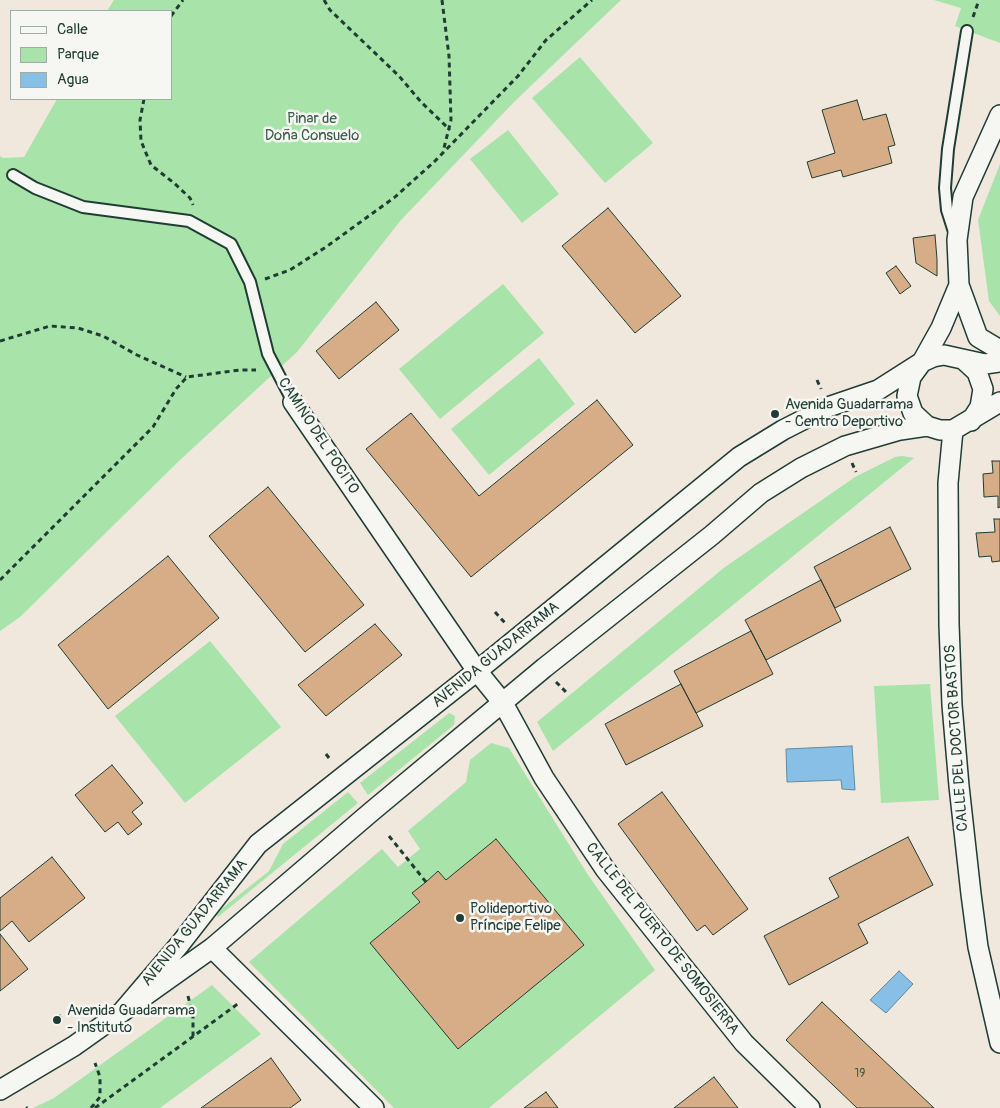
<!DOCTYPE html>
<meta charset="utf-8">
<style>
body{margin:0}
#map{position:relative;width:1000px;height:1108px;overflow:hidden;background:#f0e7dd;font-family:Pangolin,sans-serif}
canvas{display:block}
.legend{position:absolute;left:10px;top:10px;width:162px;height:90px;box-sizing:border-box;background:#f6f6f2;border:1px solid #a0aca6;margin:0;padding:6px 9px;list-style:none;font-size:15px;color:#1f3d34}
.legend li{display:flex;align-items:center;gap:10px;height:25px}
.legend b{width:25px;border:1px solid #a0aca6}
</style>
<div id="map">
<canvas width="1000" height="1108"></canvas>
<ul class="legend">
<li><b style="height:6px;background:#f6f6f2"></b>Calle</li>
<li><b style="height:14px;background:#a8e4aa"></b>Parque</li>
<li><b style="height:14px;background:#88bfe6"></b>Agua</li>
</ul>
</div>
<script>
const c = document.querySelector('canvas').getContext('2d');
c.lineJoin = 'round';
function fill(path, color) { c.fillStyle = color; c.fill(path, 'evenodd'); }
const shape = rows => new Path2D(rows.map(r => 'M' + r).join(''));
function trace(path, color, width, dash) { c.strokeStyle = color; c.lineWidth = width; c.lineCap = dash ? 'butt' : 'round'; c.setLineDash(dash || []); c.stroke(path); }
function write(font, color, halo, rows, align = 'center') {
  c.font = font + ' Pangolin,sans-serif'; c.lineWidth = 5; c.setLineDash([]); c.textBaseline = 'middle'; c.strokeStyle = halo; c.fillStyle = color; for (const [text, x, y, turn = 0] of rows) {
    c.save(); c.translate(x, y); c.rotate((+turn || 0) * Math.PI / 180); c.textAlign = isNaN(turn) ? turn : align; if (halo) c.strokeText(text, 0, 0); c.fillText(text, 0, 0); c.restore();
  }
}
fill(shape([
 [114,0,621,0,515,101,401,220,297,352,180,460,20,617,0,631,0,156,3,158,24,157,57,99,171,99,171,11,107,11],
 [934,0,1000,0,1000,43,955,26,961,8],
 [580,57,653,143,605,183,532,98],
 [508,130,559,194,522,223,470,159],
 [1000,164,1000,316,989,301,978,220],
 [503,284,544,333,440,419,399,369],
 [539,358,575,404,489,475,451,429],
 [902,456,914,458,553,751,537,722,725,567,855,477,895,457],
 [210,641,281,727,185,803,115,716],
 [930,684,939,800,881,803,874,686],
 [449,713,455,716,454,725,368,795,360,783],
 [491,743,509,748,588,875,655,970,489,1108,394,1108,249,962,382,849,398,867,420,849,408,831,466,782,470,760],
 [348,792,358,803,218,917,215,914,269,871,283,844],
 [212,985,261,1034,160,1108,33,1108,54,1098]
]), '#a8e4aa');
const water = shape([
 [852,746,855,790,842,789,841,780,787,782,786,749,852,746],
 [899,971,913,984,886,1013,870,1000,899,971]
]);
fill(water, '#88bfe6');
trace(water, '#5e8b9f', 1);
const building = shape([
 [857,100,863,120,886,114,895,145,888,147,892,163,843,177,841,170,812,178,807,162,835,153,822,110,857,100],
 [608,208,681,296,635,333,562,246,608,208],
 [935,235,937,259,937,276,916,263,913,238,935,235],
 [896,266,911,286,900,294,886,273,896,266],
 [376,302,399,330,339,379,316,351,376,302],
 [597,400,633,445,471,577,366,449,411,413,479,496,597,400],
 [992,461,1000,461,1000,507,998,508,998,496,984,497,983,474,993,473,992,461],
 [268,487,364,605,305,652,209,536,268,487],
 [994,519,1000,519,1000,561,992,562,991,556,979,557,976,533,995,532,994,519],
 [890,527,911,569,835,608,814,567,890,527],
 [168,556,219,618,108,709,58,645,168,556],
 [821,580,841,621,766,660,745,620,821,580],
 [375,624,402,655,326,716,298,685,375,624],
 [751,631,773,674,696,713,674,671,751,631],
 [681,684,703,726,626,765,605,724,681,684],
 [112,765,143,803,132,812,142,824,128,835,118,822,105,832,75,795,112,765],
 [662,792,748,909,713,935,705,925,697,931,618,824,662,792],
 [908,837,933,885,858,924,868,943,789,985,764,936,839,897,829,878,908,837],
 [496,839,584,945,458,1049,370,943,420,902,412,893,426,882,438,871,446,880,496,839],
 [52,857,85,898,29,942,12,921,0,931,0,898,52,857],
 [0,934,28,969,0,991,0,934],
 [822,1002,934,1108,857,1108,786,1040,822,1002],
 [60,1015,62,1018,54,1022,52,1019,60,1015],
 [271,1058,301,1100,290,1108,201,1108,271,1058],
 [714,1077,738,1108,674,1108,714,1077],
 [546,1092,558,1108,524,1108,546,1092]
]);
fill(building, '#d6ad87');
trace(building, '#1f3d34', 1);
const lane = shape([
 [13,175,35,188,83,207,189,221,231,244,250,282,268,354,293,402],
 [954,232,947,210,945,188,948,149,967,31]
]);
const street = shape([
 [959,285,978,337,1000,350],
 [964,360,977,372,983,389,980,407,971,421],
 [1000,362,985,364,944,355,933,357,922,362,911,377,907,396,913,413,927,426,940,430,953,430,1000,402],
 [293,402,477,671,503,703,544,778,605,869,744,1043,810,1108],
 [953,430,948,483,949,624,952,705,959,786,971,894,978,947,1000,1043],
 [212,948,374,1108],
 [122,1012,180,944,258,844,477,671,739,457,783,430,828,407,878,390,922,362,941,328,959,285,957,240,963,197,1000,115],
 [0,1090,74,1046,212,948,371,812,544,668,712,535,761,493,801,468,845,446,900,430,927,426]
]);
trace(lane, '#1f3d34', 14);
trace(street, '#1f3d34', 22);
trace(shape([
 [324,0,330,10,399,76,421,102,450,130],
 [442,0,449,56,451,120,443,152],
 [171,16,183,0],
 [973,17,979,0],
 [144,99,140,120,141,141,151,165,174,183,190,198,193,205],
 [265,279,290,270,326,247,395,197,434,162,518,76,546,40,592,0],
 [0,341,50,326,78,328,103,336,137,355,186,377],
 [817,380,821,389],
 [852,463,856,472],
 [0,580,153,427,176,389,187,377,240,370,256,370],
 [495,612,505,623],
 [556,682,568,694],
 [326,754,329,758],
 [389,836,426,882],
 [188,996,193,1016,193,1036],
 [26,1107,27,1108],
 [91,1108,100,1097,100,1077,95,1063],
 [95,1108,239,1003]
]), '#1f3d34', 3, [5, 4]);
trace(lane, '#f6f6f2', 10);
trace(street, '#f6f6f2', 19);
for (const [x, y, r, color] of [
 [775,414,5,"#1f3d34"],
 [460,918,5,"#1f3d34"],
 [57,1020,5,"#1f3d34"]
]) { const dot = new Path2D(); dot.arc(x, y, r, 0, 2 * Math.PI); c.fillStyle = color; c.fill(dot); trace(dot, '#f6f6f2', 2); }
write('12px', '#4d5949', null, [
 ["19",860,1074]
]);
write('15px', '#3a5e4c', '#f6f6f2', [
 ["Pinar de",312,119],
 ["Doña Consuelo",312,136]
]);
write('15px', '#1f3d34', '#f6f6f2', [
 ["Avenida Guadarrama",785,405],
 ["- Centro Deportivo",785,422],
 ["Polideportivo",470,909],
 ["Príncipe Felipe",470,926],
 ["Avenida Guadarrama",67,1011],
 ["- Instituto",67,1028]
], 'left');
write('15px', '#1f3d34', '#f6f6f2', [
 ["CAMINO DEL POCITO",318,436,57],
 ["AVENIDA GUADARRAMA",496,655,-39],
 ["CALLE DEL DOCTOR BASTOS",957,738,-94],
 ["AVENIDA GUADARRAMA",195,923,-51],
 ["CALLE DEL PUERTO DE SOMOSIERRA",662,939,52]
]);
</script>
